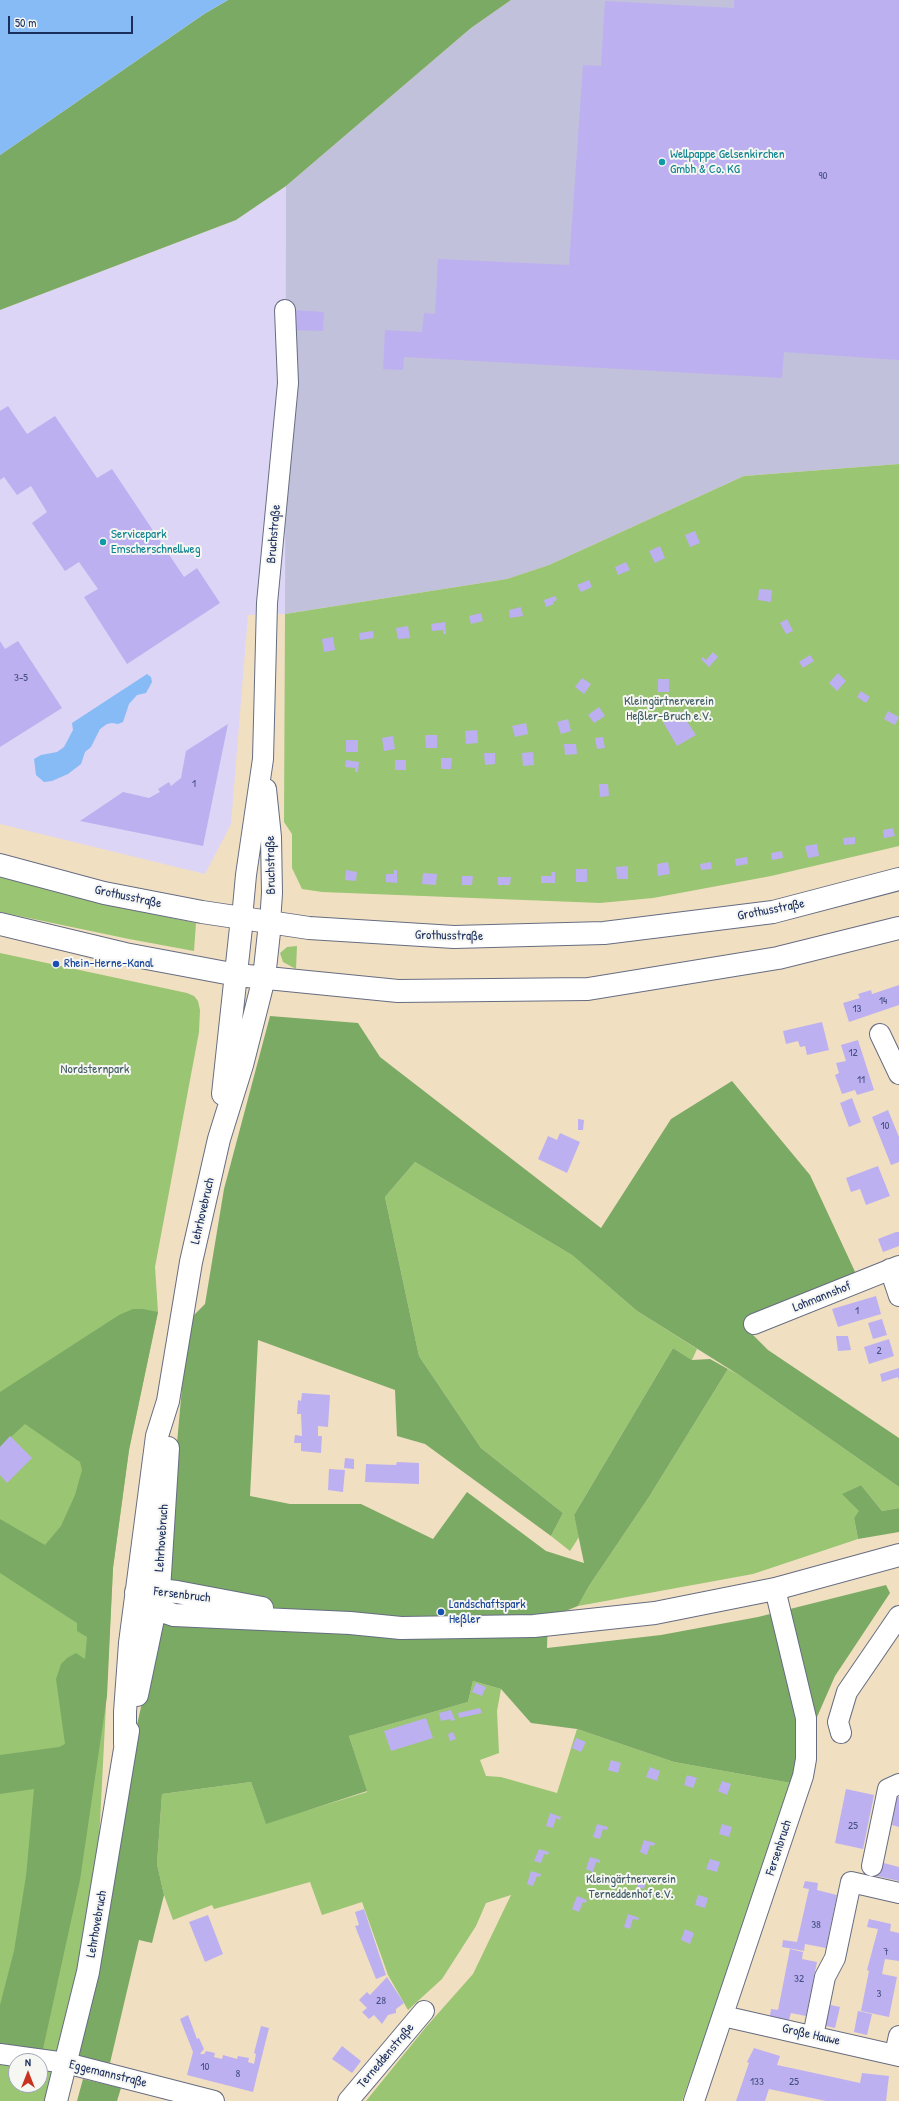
<!DOCTYPE html>
<meta charset="utf-8">
<style>
body{margin:0}
#map{position:relative;width:899px;height:2101px;overflow:hidden;background:#f1dfc2;font-family:"Patrick Hand",sans-serif}
canvas{display:block}
.north{position:absolute;left:8px;top:2053px;width:40px;height:40px;box-sizing:border-box;background:#f6f6f2;border:1px solid #9ea6b7;border-radius:50%;rotate:0deg;font-size:11px;font-weight:700;line-height:16px;text-align:center;color:#1b2f5e}
.north::after{content:'';display:block;margin:auto;width:14px;height:18px;background:#c8321e;clip-path:polygon(50% 0,100% 100%,50% 72%,0 100%)}
.scale{position:absolute;left:8px;top:16px;width:125px;height:18px;box-sizing:border-box;border:2px solid #1b2f5e;border-top:0;padding-left:5px;font-size:12px;line-height:14px;white-space:nowrap;color:#1b2f5e;-webkit-text-stroke:3px #f6f6f2;paint-order:stroke}
</style>
<div id="map">
<canvas width="899" height="2101"></canvas>
<div class="north">N</div>
<div class="scale">50 m</div>
</div>
<script>
const c = document.querySelector('canvas').getContext('2d');
c.lineJoin = 'round';
function fill(path, color) { c.fillStyle = color; c.fill(path, 'evenodd'); }
const shape = rows => new Path2D(rows.map(r => 'M' + r).join(''));
function trace(path, color, width, dash) { c.strokeStyle = color; c.lineWidth = width; c.lineCap = dash ? 'butt' : 'round'; c.setLineDash(dash || []); c.stroke(path); }
function write(font, color, halo, rows, align = 'center') {
  c.font = font + ' "Patrick Hand",sans-serif'; c.lineWidth = 4; c.setLineDash([]); c.textBaseline = 'middle'; c.strokeStyle = halo; c.fillStyle = color; for (const [text, x, y, turn = 0] of rows) {
    c.save(); c.translate(x, y); c.rotate((+turn || 0) * Math.PI / 180); c.textAlign = isNaN(turn) ? turn : align; if (halo) c.strokeText(text, 0, 0); c.fillText(text, 0, 0); c.restore();
  }
}
fill(shape([
 [286,186,285,614,248,615,231,824,205,874,0,824,0,310,236,220]
]), '#ddd5f6');
fill(shape([
 [511,0,899,0,899,464,744,476,549,565,507,579,285,614,286,186,471,28]
]), '#c2c1dc');
fill(shape([
 [899,464,899,846,771,876,653,898,600,903,322,892,302,889,292,868,292,834,284,822,285,614,507,579,549,565,744,476],
 [0,876,102,904,196,923,194,951,129,939,0,912],
 [297,946,296,969,283,962,280,953,287,947],
 [0,953,187,993,194,996,198,1001,200,1010,199,1032,155,1267,158,1312,129,1450,113,1568,96,1900,68,2024,45,2101,0,2101],
 [16,2061,40,2061,40,2085,16,2085],
 [415,1162,572,1255,637,1311,697,1349,692,1360,673,1348,574,1515,579,1537,570,1551,551,1536,563,1513,481,1448,419,1356,385,1197],
 [728,1369,739,1375,899,1487,899,1508,882,1511,861,1485,843,1494,860,1511,854,1518,858,1539,753,1574,578,1606,589,1586,649,1497],
 [473,1681,501,1689,497,1711,499,1753,480,1760,486,1776,501,1777,557,1793,577,1729,674,1762,791,1783,724,1984,682,2101,366,2101,426,2027,473,1974,511,1895,486,1903,476,1926,442,1979,408,2010,388,1975,362,1902,322,1915,310,1882,214,1909,212,1905,173,1920,164,1895,157,1864,162,1794,251,1782,266,1823,367,1792,349,1736,468,1702]
]), '#9ac573');
fill(shape([
 [228,0,511,0,471,28,286,186,236,220,0,310,0,155,204,14],
 [270,1016,358,1023,380,1057,601,1228,671,1119,732,1081,810,1175,857,1276,744,1326,768,1350,899,1438,899,1487,739,1375,637,1311,572,1255,415,1162,385,1197,419,1356,481,1448,563,1513,551,1536,425,1444,397,1436,395,1390,258,1340,250,1496,290,1504,361,1504,433,1539,467,1492,546,1551,584,1563,574,1515,673,1348,692,1360,710,1359,728,1369,649,1497,589,1586,578,1606,548,1618,547,1648,661,1635,758,1617,886,1585,890,1593,835,1676,806,1742,791,1783,674,1762,577,1729,531,1723,501,1689,473,1681,468,1702,349,1736,367,1791,266,1824,251,1782,162,1794,157,1864,164,1895,152,1943,139,1940,110,2063,77,2057,133,1742,154,1651,176,1454,188,1321,205,1304,224,1189],
 [133,1309,143,1309,158,1312,129,1450,113,1568,107,1696,80,1880,43,2049,0,2045,0,2005,14,1951,26,1876,34,1789,0,1794,0,1755,59,1747,65,1744,56,1679,61,1664,67,1658,76,1653,85,1659,87,1637,77,1631,77,1623,0,1573,0,1519,45,1545,61,1526,75,1495,82,1470,80,1462,25,1424,0,1447,0,1392,119,1315],
 [861,1485,882,1511,899,1508,899,1532,858,1539,854,1518,859,1511,842,1494],
 [83,2079,121,2088,117,2101,77,2101]
]), '#7baa65');
fill(shape([
 [0,0,228,0,204,14,0,155],
 [147,674,151,677,152,682,146,693,137,695,129,704,123,722,118,724,112,723,107,724,100,729,91,747,85,752,81,764,68,774,52,781,44,782,36,775,34,759,41,755,57,752,64,747,73,730,72,723]
]), '#86bbf5');
fill(shape([
 [734,0,899,0,899,360,784,352,782,378,404,357,403,370,383,369,385,330,422,332,424,313,435,314,438,259,569,265,583,65,601,66,605,1,734,8],
 [293,310,324,312,323,331,292,330],
 [8,406,27,434,55,416,97,478,112,469,184,577,197,568,220,603,127,664,84,597,98,589,79,562,65,571,32,523,47,512,31,486,17,495,4,477,0,480,0,411],
 [695,531,700,543,690,547,685,535],
 [660,546,665,558,655,563,649,551],
 [626,562,630,570,618,575,615,567],
 [589,580,592,587,581,592,577,585],
 [759,589,772,590,771,602,758,600],
 [555,596,557,600,553,602,554,604,546,607,544,600],
 [521,607,523,616,510,618,509,610],
 [481,613,483,621,471,624,469,616],
 [787,619,793,631,786,634,780,623],
 [445,622,446,634,443,634,443,630,432,631,431,624],
 [408,626,410,638,398,639,396,628],
 [373,631,374,638,360,640,359,633],
 [333,637,335,650,324,652,322,639],
 [0,641,5,649,18,641,62,708,0,747],
 [713,652,718,657,709,667,701,659,703,657,706,660],
 [810,655,814,661,803,668,799,662],
 [838,673,846,681,837,691,829,683],
 [582,678,591,684,584,694,575,687],
 [658,679,669,679,669,692,658,692],
 [861,691,870,697,866,703,857,697],
 [599,707,605,716,594,723,588,715],
 [680,711,696,735,677,746,663,722],
 [888,711,899,717,895,725,884,719],
 [568,719,571,731,561,734,557,722],
 [526,723,528,734,515,737,512,726],
 [228,724,203,846,80,821,123,792,149,798,160,792,158,789,169,782,171,786,181,778,186,751],
 [477,730,478,743,466,744,465,731],
 [425,735,437,735,437,748,426,748],
 [393,736,395,749,384,751,382,738],
 [603,737,605,748,597,749,595,738],
 [346,740,358,740,358,752,346,752],
 [564,744,576,744,577,754,565,755],
 [533,752,534,765,523,766,522,753],
 [484,753,495,753,495,764,485,765],
 [441,758,452,758,451,769,441,769],
 [346,760,359,762,358,772,355,772,355,768,345,767],
 [395,760,406,760,406,770,395,770],
 [599,784,608,784,609,796,600,797],
 [893,828,895,836,884,838,883,830],
 [855,837,855,844,844,845,843,838],
 [817,844,819,856,808,858,805,846],
 [782,851,783,858,772,860,771,853],
 [747,857,748,864,736,866,735,859],
 [668,862,670,874,658,876,657,864],
 [711,862,712,869,701,870,700,864],
 [628,866,628,879,617,879,616,867],
 [576,869,587,869,587,882,576,882],
 [346,870,357,872,356,881,345,880],
 [394,870,397,870,397,883,386,882,386,874,394,874],
 [551,872,555,872,555,883,541,883,541,876,552,876],
 [423,873,437,874,436,885,422,884],
 [462,876,473,876,472,885,462,885],
 [498,877,511,877,510,885,498,885],
 [899,985,899,1005,849,1022,843,1003,860,998,858,994,871,990,872,994],
 [822,1022,829,1050,807,1055,805,1046,800,1047,798,1041,786,1044,783,1031],
 [858,1040,874,1090,857,1095,855,1090,842,1094,835,1075,839,1073,836,1063,846,1061,841,1045],
 [852,1098,861,1122,849,1127,840,1103],
 [888,1110,899,1137,899,1162,891,1165,872,1117],
 [578,1119,584,1120,583,1130,578,1130],
 [560,1133,580,1142,567,1173,538,1159,548,1136,557,1140],
 [878,1166,890,1196,866,1205,860,1189,851,1192,846,1178],
 [896,1232,899,1232,899,1246,883,1252,878,1239],
 [876,1296,881,1314,838,1327,832,1309],
 [882,1319,887,1335,873,1339,868,1323],
 [836,1336,848,1336,851,1350,838,1351],
 [889,1339,894,1356,869,1364,864,1347],
 [899,1368,899,1380,898,1377,882,1382,880,1374],
 [302,1393,330,1395,328,1427,318,1426,318,1436,322,1436,321,1453,301,1451,301,1443,294,1443,295,1435,302,1436,301,1414,297,1414,298,1400,301,1401],
 [10,1436,32,1458,7,1483,0,1475,0,1447],
 [345,1458,354,1459,354,1469,344,1468],
 [397,1462,419,1463,419,1484,365,1482,366,1464,396,1465],
 [329,1469,345,1470,343,1492,328,1490],
 [476,1683,486,1687,482,1696,472,1692],
 [480,1708,482,1713,459,1718,458,1713],
 [451,1710,455,1720,451,1721,450,1719,441,1721,439,1713],
 [426,1718,433,1738,391,1751,384,1731],
 [453,1732,456,1739,450,1741,448,1734],
 [576,1738,586,1742,581,1752,572,1748],
 [611,1760,621,1763,618,1773,608,1770],
 [650,1767,660,1771,657,1781,646,1777],
 [687,1775,697,1778,693,1788,684,1785],
 [722,1781,731,1784,727,1795,718,1791],
 [846,1789,874,1795,863,1849,835,1843],
 [897,1797,899,1797,899,1827,892,1825],
 [550,1813,561,1817,560,1820,556,1818,553,1828,546,1826],
 [597,1824,608,1827,607,1830,603,1829,600,1839,593,1837],
 [722,1824,732,1827,729,1837,719,1834],
 [644,1840,655,1843,654,1846,650,1845,647,1855,640,1852],
 [539,1849,549,1852,548,1855,544,1854,541,1863,534,1861],
 [590,1857,600,1860,600,1863,596,1862,593,1872,586,1869],
 [710,1859,720,1862,717,1872,706,1869],
 [880,1862,899,1867,899,1881,877,1876],
 [531,1871,541,1874,540,1877,537,1876,533,1886,527,1884],
 [642,1874,652,1877,651,1880,647,1879,644,1889,637,1887],
 [805,1881,818,1883,817,1890,837,1895,826,1948,805,1944,804,1951,782,1947,783,1940,797,1942,809,1889,803,1888],
 [698,1895,708,1898,705,1908,695,1905],
 [577,1896,587,1900,586,1903,583,1902,579,1912,572,1909],
 [364,1909,386,1975,376,1979,355,1926,359,1925,355,1912],
 [628,1914,639,1918,638,1920,633,1919,630,1929,624,1927],
 [208,1915,223,1954,205,1962,189,1922],
 [869,1919,891,1924,890,1931,899,1933,899,1961,885,1959,882,1974,897,1977,889,2017,861,2011,869,1971,867,1970,878,1929,867,1927],
 [685,1929,694,1933,690,1944,681,1940],
 [790,1949,803,1952,802,1959,817,1962,806,2016,791,2013,789,2020,770,2016,771,2009,778,2010],
 [387,1977,404,2003,396,2009,396,2013,388,2015,382,2024,374,2015,369,2019,362,2012,367,2008,359,2000,367,1992,370,1995],
 [826,2004,840,2007,835,2028,822,2025],
 [858,2011,872,2014,867,2035,854,2032],
 [188,2015,197,2039,199,2038,204,2049,200,2054,204,2054,206,2051,215,2053,214,2057,222,2059,223,2055,237,2059,238,2056,249,2058,248,2062,254,2064,256,2054,254,2053,261,2026,269,2028,253,2092,187,2075,193,2052,180,2019],
 [342,2046,361,2061,352,2073,332,2059],
 [754,2048,780,2056,777,2065,819,2074,860,2083,862,2073,889,2076,886,2101,826,2101,769,2089,765,2101,736,2101,749,2063,747,2062]
]), '#bdb0f0');
const street = shape([
 [266,789,271,837,272,893,270,923],
 [242,918,246,875,263,759,267,603,288,383,285,310],
 [880,1034,899,1074],
 [890,1269,899,1296],
 [754,1324,899,1266],
 [841,1733,838,1722,847,1692,899,1616],
 [872,1866,888,1789,899,1784],
 [723,2016,899,2056],
 [813,2036,825,1977,835,1958,851,1882,899,1893],
 [0,2054,66,2063,214,2101],
 [895,2054,899,2036],
 [348,2101,424,2011],
 [694,2101,803,1776,806,1759,806,1718,775,1589]
]);
const secondary = shape([
 [0,865,104,893,202,912,309,928,454,937,604,933,773,912,899,879],
 [0,924,125,954,237,975,398,991,588,989,778,958,899,928],
 [223,1094,242,918],
 [146,1591,159,1590,177,1592,262,1608],
 [136,1592,156,1609,174,1615,350,1623,401,1628,534,1626,655,1613,775,1589,899,1555],
 [137,1695,159,1590,168,1448],
 [125,1744,125,1712,130,1643,157,1436,168,1401,191,1262,219,1139,242,1065,264,978,270,923],
 [56,2101,88,1972,128,1731]
]);
trace(street, '#666d81', 22);
trace(secondary, '#666d81', 24);
trace(street, '#fff', 20);
trace(secondary, '#fff', 22);
for (const [x, y, r, color] of [
 [662,162,4,"#0f9aa8"],
 [103,542,4,"#0f9aa8"],
 [56,964,4,"#1a4fb4"],
 [441,1612,4,"#1a4fb4"]
]) { const dot = new Path2D(); dot.arc(x, y, r, 0, 2 * Math.PI); c.fillStyle = color; c.fill(dot); trace(dot, '#f6f6f2', 1.5); }
write('11px', '#444f82', null, [
 ["90",823,176],
 ["3-5",21,678],
 ["1",194,784],
 ["14",883,1001],
 ["13",857,1009],
 ["12",853,1053],
 ["11",861,1080],
 ["10",885,1126],
 ["1",857,1311],
 ["2",879,1351],
 ["25",853,1826],
 ["38",816,1925],
 ["7",886,1952],
 ["32",799,1979],
 ["3",879,1994],
 ["28",381,2001],
 ["10",205,2067],
 ["8",238,2074],
 ["133",757,2082],
 ["25",794,2082]
]);
write('13px', '#0d838f', '#f6f6f2', [
 ["Wellpappe Gelsenkirchen",670,155],
 ["Gmbh & Co. KG",670,170],
 ["Servicepark",111,535],
 ["Emscherschnellweg",111,550]
], 'left');
write('13px', '#1b2f5e', '#f6f6f2', [
 ["Bruchstraße",274,534,-85],
 ["Bruchstraße",271,865,-91],
 ["Grothusstraße",128,897,12],
 ["Grothusstraße",771,910,-11],
 ["Grothusstraße",449,936,1],
 ["Lehrhovebruch",203,1211,-77],
 ["Lohmannshof",822,1297,-22],
 ["Lehrhovebruch",162,1538,-86],
 ["Fersenbruch",182,1595,7],
 ["Fersenbruch",779,1848,-72],
 ["Lehrhovebruch",97,1924,-80],
 ["Große Hauwe",811,2035,13],
 ["Terneddenstraße",386,2056,-50],
 ["Eggemannstraße",108,2074,14]
]);
write('13px', '#415c64', '#f6f6f2', [
 ["Kleingärtnerverein",669,702],
 ["Heßler-Bruch e.V.",669,717],
 ["Nordsternpark",95,1070],
 ["Kleingärtnerverein",631,1880],
 ["Terneddenhof e.V.",631,1895]
]);
write('13px', '#164399', '#f6f6f2', [
 ["Rhein-Herne-Kanal",64,964],
 ["Landschaftspark",449,1605],
 ["Heßler",449,1620]
], 'left');
</script>
